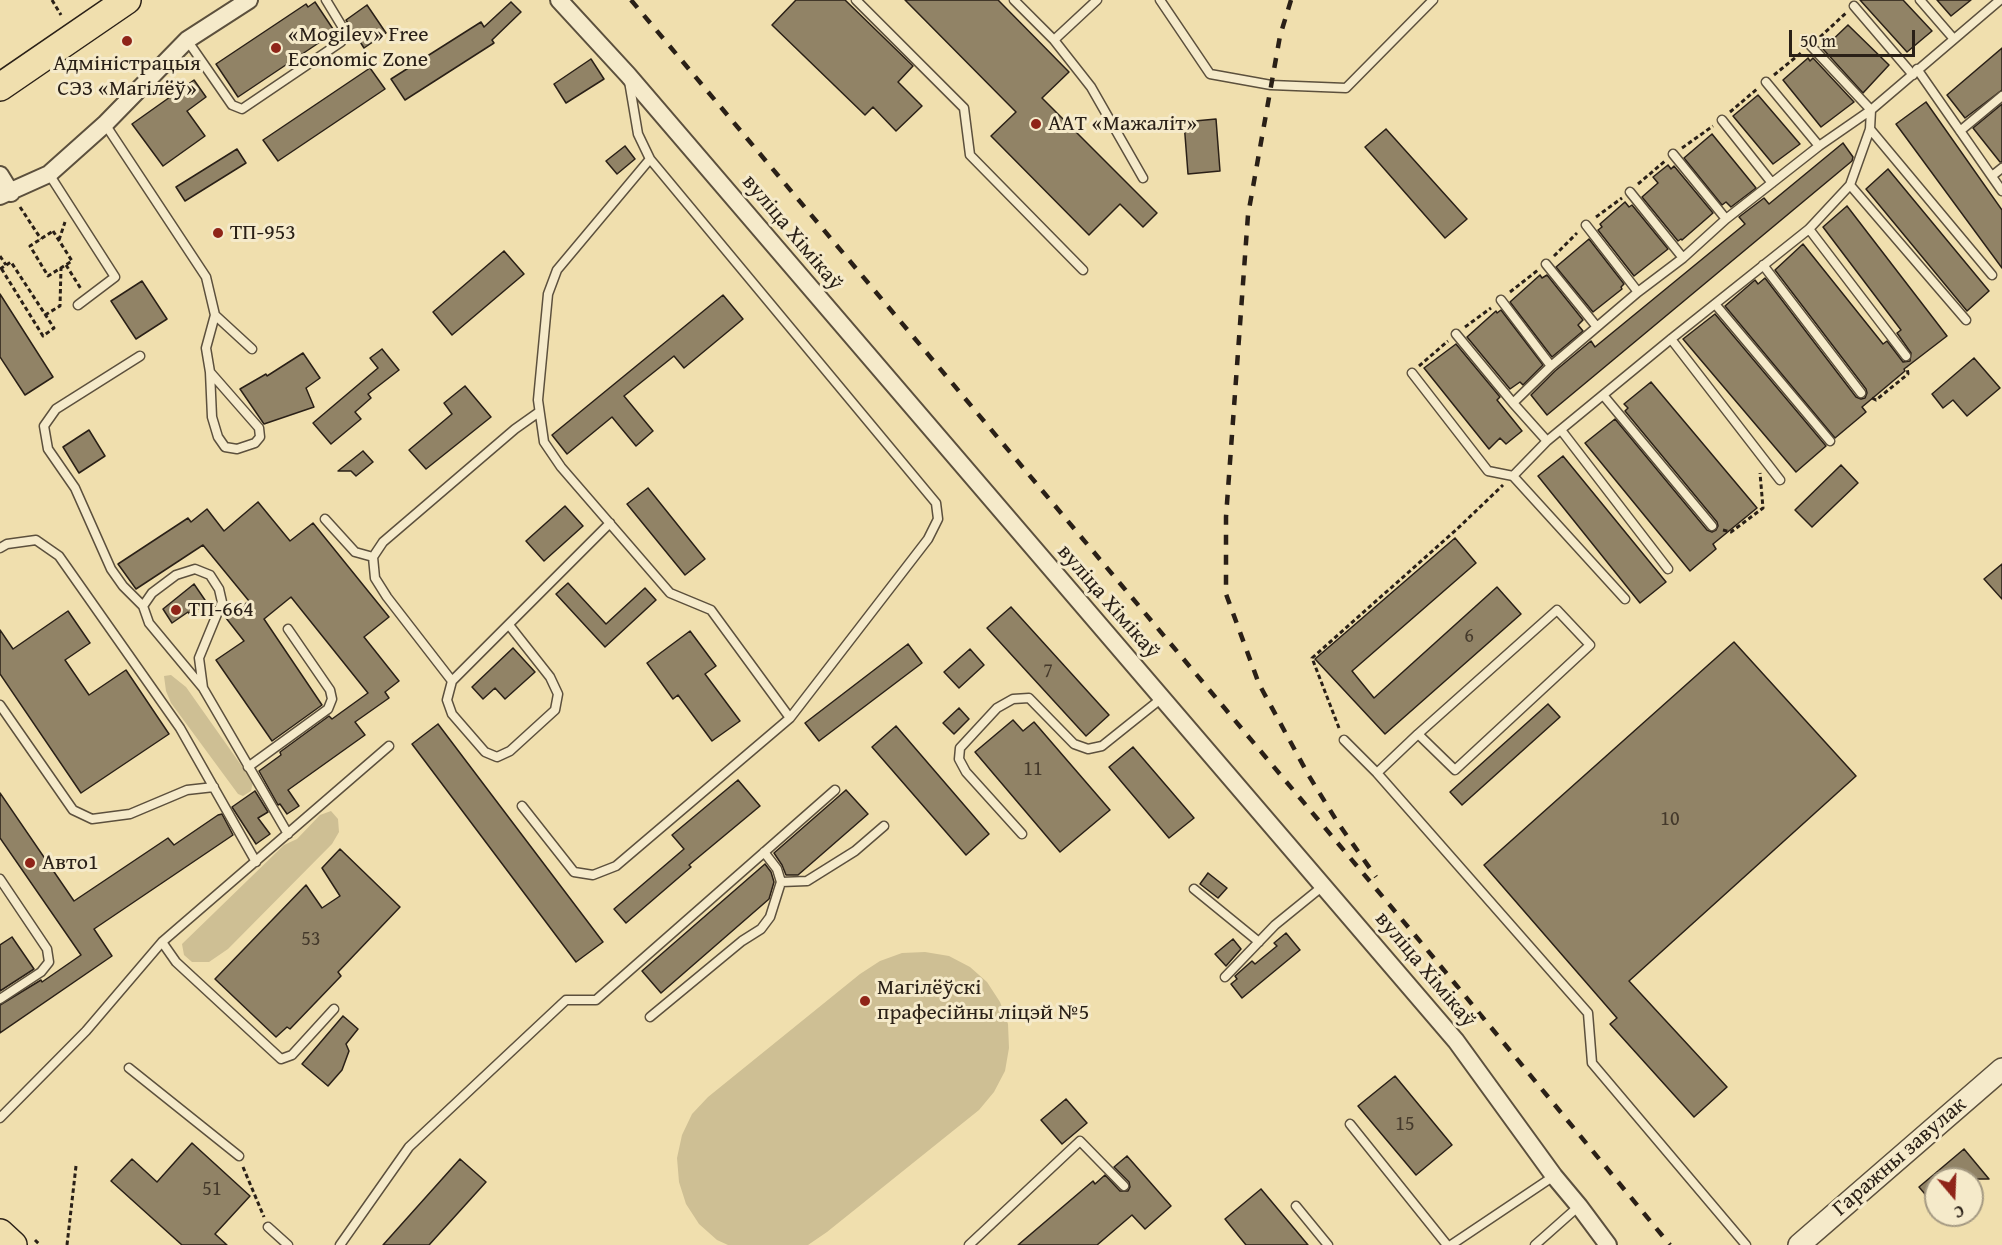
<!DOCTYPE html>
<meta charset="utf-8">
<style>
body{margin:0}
#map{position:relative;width:2002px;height:1245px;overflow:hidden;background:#f0dfae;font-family:"Gentium Book Plus",serif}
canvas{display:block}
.north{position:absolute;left:1924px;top:1167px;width:60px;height:60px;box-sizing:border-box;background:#f5eaca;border:2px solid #a49982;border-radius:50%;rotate:161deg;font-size:16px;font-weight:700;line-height:24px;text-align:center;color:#2a2017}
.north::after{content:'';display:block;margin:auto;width:21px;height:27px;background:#8f2418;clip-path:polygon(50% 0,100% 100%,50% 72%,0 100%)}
.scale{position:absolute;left:1789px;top:30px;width:126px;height:27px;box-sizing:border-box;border:3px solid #2a2017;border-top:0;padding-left:8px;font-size:18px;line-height:21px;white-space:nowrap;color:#2a2017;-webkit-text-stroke:4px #f5eaca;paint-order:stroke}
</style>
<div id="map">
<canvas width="2002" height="1245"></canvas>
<div class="north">С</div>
<div class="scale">50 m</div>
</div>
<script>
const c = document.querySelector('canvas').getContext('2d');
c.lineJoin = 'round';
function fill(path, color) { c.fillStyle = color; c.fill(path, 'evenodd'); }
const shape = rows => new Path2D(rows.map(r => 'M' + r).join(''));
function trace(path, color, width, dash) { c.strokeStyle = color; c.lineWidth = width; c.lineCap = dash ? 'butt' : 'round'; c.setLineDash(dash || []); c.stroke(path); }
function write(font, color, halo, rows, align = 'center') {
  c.font = font + ' "Gentium Book Plus",serif'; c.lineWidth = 6; c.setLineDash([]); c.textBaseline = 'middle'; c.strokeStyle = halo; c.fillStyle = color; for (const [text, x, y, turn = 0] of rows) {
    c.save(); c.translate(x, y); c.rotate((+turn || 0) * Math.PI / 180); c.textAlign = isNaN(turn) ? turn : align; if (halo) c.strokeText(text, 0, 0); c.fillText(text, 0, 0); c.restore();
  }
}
fill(shape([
 [171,675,186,687,253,782,251,791,243,796,238,794,171,703,166,691,164,676],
 [331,811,338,819,339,832,332,844,228,949,209,962,192,962,184,955,182,944,284,845,297,839,320,815],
 [925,952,949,956,970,967,987,982,1000,1002,1008,1024,1009,1048,1005,1071,994,1092,979,1110,827,1232,808,1245,728,1245,717,1240,699,1224,686,1204,679,1182,677,1158,682,1135,692,1114,708,1097,860,974,880,961,902,953]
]), '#cebf94');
const building = shape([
 [796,0,845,0,913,66,898,82,922,106,896,131,873,107,865,115,772,25,796,0],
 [905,0,998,0,1069,72,1042,98,1157,213,1143,227,1120,204,1089,235,991,136,1016,112,905,0],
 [1860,0,1903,0,1932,31,1907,52,1860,0],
 [1937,0,1971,0,1951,16,1937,0],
 [315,2,335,32,238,97,216,64,306,4,308,7,315,2],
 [511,2,521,12,492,40,494,43,405,100,391,79,481,22,484,27,511,2],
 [367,5,386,33,364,48,346,20,367,5],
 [1848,25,1889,65,1863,93,1823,49,1848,25],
 [2002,48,2002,90,1965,118,1947,95,2002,48],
 [1808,58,1810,61,1813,58,1854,102,1821,127,1783,80,1808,58],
 [591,59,604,79,566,103,554,84,591,59],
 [370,68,385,89,278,161,263,140,370,68],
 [194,80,206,97,187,111,205,136,163,166,132,124,194,80],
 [1758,95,1800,144,1773,164,1733,116,1758,95],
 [1926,102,2002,210,2002,268,1896,124,1926,102],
 [2002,104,2002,162,2000,162,1973,128,2002,104],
 [1216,119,1220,171,1188,174,1184,122,1216,119],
 [1386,129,1467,219,1445,238,1365,147,1386,129],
 [1712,134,1756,188,1731,207,1726,202,1722,205,1684,158,1712,134],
 [1843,143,1853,157,1852,161,1547,415,1531,395,1555,371,1591,341,1595,347,1745,224,1739,217,1764,198,1769,204,1843,143],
 [625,146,635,159,617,174,606,161,625,146],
 [237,149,246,163,185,201,176,187,237,149],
 [1668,165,1671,169,1674,166,1713,213,1682,240,1681,239,1678,241,1642,197,1658,183,1653,177,1668,165],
 [1888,169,1989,291,1967,311,1866,189,1888,169],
 [1625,202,1629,207,1632,205,1668,249,1634,276,1598,230,1602,227,1600,224,1625,202],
 [1847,206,1947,336,1904,369,1905,371,1862,407,1866,412,1835,438,1725,306,1755,280,1758,284,1765,278,1856,397,1861,399,1865,398,1867,393,1866,389,1775,270,1803,244,1883,344,1887,341,1903,362,1910,361,1911,353,1897,333,1901,330,1823,227,1847,206],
 [1589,239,1624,284,1621,287,1622,289,1593,312,1556,267,1589,239],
 [504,251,524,274,452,335,433,312,504,251],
 [1540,275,1542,278,1547,275,1583,320,1578,325,1583,331,1552,357,1510,302,1540,275],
 [142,281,167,319,136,339,111,301,142,281],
 [0,294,53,377,25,395,0,357,0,294],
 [723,295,743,319,684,368,674,356,624,396,653,431,636,446,612,417,567,454,552,435,723,295],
 [1501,310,1543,365,1523,385,1520,382,1510,389,1467,337,1496,311,1497,313,1501,310],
 [1715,314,1826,446,1796,472,1683,339,1715,314],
 [1456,344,1500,397,1497,400,1522,431,1506,444,1500,438,1489,449,1424,368,1456,344],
 [382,349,399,370,368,394,371,398,355,412,361,419,331,444,313,423,378,368,370,358,382,349],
 [303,353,320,378,306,388,314,407,264,424,240,389,266,374,267,376,303,353],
 [1974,358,2000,388,1967,416,1953,400,1943,408,1932,394,1974,358],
 [1651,382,1757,508,1713,544,1716,549,1690,571,1585,443,1615,419,1707,530,1712,532,1716,530,1718,526,1717,522,1625,411,1628,408,1624,404,1651,382],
 [465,386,491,417,426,469,409,450,452,414,444,403,465,386],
 [89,430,105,456,79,473,63,447,89,430],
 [363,451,373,462,356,476,351,471,338,471,363,451],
 [1563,456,1666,582,1640,603,1538,476,1563,456],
 [1841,465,1858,483,1812,527,1795,510,1841,465],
 [648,488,705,559,685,575,627,504,648,488],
 [258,502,290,541,313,523,389,617,364,637,399,681,385,692,389,698,355,722,365,735,288,790,299,806,287,814,280,804,278,805,259,771,281,755,280,752,329,716,332,719,368,693,291,597,264,619,322,705,272,741,216,660,244,641,226,618,249,601,203,545,136,589,118,564,188,518,191,522,207,509,224,531,258,502],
 [565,506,583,526,544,561,526,541,565,506],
 [1455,538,1476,563,1352,671,1374,698,1497,587,1521,614,1385,734,1315,659,1455,538],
 [2002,564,2002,599,1984,579,2002,564],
 [568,583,606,624,645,588,656,600,605,647,556,594,568,583],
 [194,584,207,603,190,615,188,612,172,623,163,609,194,584],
 [1011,607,1109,715,1086,736,987,628,1011,607],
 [68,611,90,643,65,660,89,695,126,670,169,734,81,793,0,674,0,630,13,649,68,611],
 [690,631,716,666,705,674,740,721,712,741,678,695,673,699,647,663,690,631],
 [1734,642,1856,776,1629,981,1727,1087,1694,1117,1610,1024,1617,1018,1484,865,1734,642],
 [908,644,922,663,819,741,805,723,908,644],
 [513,648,535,672,505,699,495,688,483,699,472,687,513,648],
 [970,649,984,665,959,688,944,672,970,649],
 [1548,704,1560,717,1462,805,1450,792,1548,704],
 [959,708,969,719,954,734,943,723,959,708],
 [1013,720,1023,731,1034,722,1110,810,1060,852,975,752,1013,720],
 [438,724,603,942,576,962,412,744,438,724],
 [896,726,989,834,966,855,872,747,896,726],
 [1133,747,1194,818,1169,838,1109,767,1133,747],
 [738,780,760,806,689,865,691,867,626,923,614,909,684,849,672,835,738,780],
 [846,790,868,814,798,875,786,875,782,865,774,853,846,790],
 [255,791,268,812,258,818,270,834,256,844,232,807,255,791],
 [0,793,74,901,168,838,174,845,218,815,222,814,233,835,94,929,112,956,0,1033,0,1005,41,980,42,982,81,955,0,838,0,793],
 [340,849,400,907,338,972,341,976,290,1029,287,1027,276,1037,215,979,306,885,322,908,340,896,322,868,340,849],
 [765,864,771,872,774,882,769,899,661,993,642,971,765,864],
 [1208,873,1227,888,1218,898,1200,884,1208,873],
 [1286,933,1300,950,1242,998,1231,984,1237,979,1235,976,1252,961,1255,964,1277,946,1274,943,1286,933],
 [12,937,34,969,0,991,0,945,12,937],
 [1233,939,1241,949,1226,966,1215,954,1233,939],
 [343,1016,358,1029,346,1044,349,1051,342,1070,328,1086,302,1064,343,1016],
 [1395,1076,1452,1145,1416,1175,1358,1106,1395,1076],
 [1066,1099,1087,1123,1062,1144,1041,1120,1066,1099],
 [192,1143,250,1196,215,1234,227,1245,182,1245,111,1181,132,1159,157,1182,192,1143],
 [1964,1149,1989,1179,1936,1179,1936,1207,1919,1187,1964,1149],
 [1127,1156,1171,1206,1145,1229,1132,1215,1097,1245,1018,1245,1093,1181,1095,1184,1105,1175,1120,1191,1128,1191,1130,1187,1129,1182,1114,1167,1127,1156],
 [460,1159,486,1182,429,1245,383,1245,460,1159],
 [1261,1189,1308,1245,1246,1245,1225,1219,1261,1189]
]);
fill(building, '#918366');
trace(building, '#2a2017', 1.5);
const service = shape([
 [856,0,964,108,970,155,1083,270],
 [1014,0,1054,40,1097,0],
 [1160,0,1210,74,1271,85,1346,88,1433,0],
 [1920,0,1953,38],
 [1854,6,1913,75],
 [187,40,232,105,242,109,341,42,343,28,326,0],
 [1054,40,1091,87,1143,178],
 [1917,69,2002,191],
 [1766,82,1819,146],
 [1722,120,1772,183],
 [105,124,206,277,215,315,206,348,210,372,259,428,260,437,255,443,237,449,225,447,218,437,212,417,210,372],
 [1870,129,1992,275],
 [1960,131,2002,96],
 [1673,154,1726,219],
 [650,159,557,270,548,294,538,400,544,442,561,467,670,593,711,610,790,718],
 [49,174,115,277,78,305],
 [1992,176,2002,168],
 [1850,185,1966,320],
 [1630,192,1683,258],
 [1586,225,1638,292],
 [1809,229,1906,356],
 [1546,264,1597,327],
 [1763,265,1861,393],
 [1501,300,1551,366],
 [1715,304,1830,441],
 [215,315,252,349],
 [1456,334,1513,403],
 [1671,339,1780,480],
 [140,356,56,409,44,426,48,449,75,488,111,569,123,586,143,606],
 [1412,373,1488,471,1513,476],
 [1603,395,1712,526],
 [1561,430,1668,569],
 [1547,441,1513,403,1551,366,1638,292,1683,258,1726,219,1819,146,1871,110,1810,45],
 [325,519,355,552,373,557],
 [0,548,7,544,36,540,59,556,180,728,256,862],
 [1625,599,1513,476,1547,441,1671,339,1809,229,1850,185,1870,129,1871,110,2000,0],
 [509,625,550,677,558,694,555,710,510,751,497,757,485,752,452,714,447,700,452,681,610,523],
 [452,681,387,597,375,578,373,557,383,542,515,429,539,412],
 [203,688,149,623,143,606,152,593,176,575,195,569,210,575,219,589,222,602,199,658,203,688,288,834],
 [0,705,73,810,92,819,130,814,187,790,214,787],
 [1344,740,1377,773,1588,1013,1592,1063,1746,1245],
 [248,767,328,709,332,699,330,690,288,629],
 [1377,773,1418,734,1557,610,1590,645,1455,770,1418,734],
 [522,806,574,872,593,875,616,866,790,718,928,539,938,519,936,503,650,159,638,134,629,81],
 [1022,834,966,772,959,759,960,748,997,708,1013,699,1029,698,1074,744,1088,749,1102,746,1162,698],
 [0,879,47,949,49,962,41,972,0,999],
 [781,882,807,881,855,851,884,826],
 [1194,889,1259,942],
 [162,942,176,962,281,1059,292,1055,334,1009],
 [1225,977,1275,925,1323,886],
 [650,1017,742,941,761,929,770,917,781,882,777,869,764,852],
 [129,1068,239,1156],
 [0,1118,86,1031,162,942,389,746],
 [1350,1124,1447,1245],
 [1296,1206,1328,1245],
 [268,1227,288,1245],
 [340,1245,409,1147,566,1000,596,1000,835,790],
 [969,1245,1080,1141,1124,1186],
 [1451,1245,1554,1176],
 [1535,1245,1579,1206]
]);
const minor = shape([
 [559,0,628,75,1456,1041,1554,1176,1579,1206,1608,1245],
 [0,175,11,193],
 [0,196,49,174,105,124,187,40,249,0]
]);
const tertiary = shape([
 [1799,1245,2002,1069]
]);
const primary = shape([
 [0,87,127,0],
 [0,1233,13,1245]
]);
trace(service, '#5c503d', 11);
trace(minor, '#5c503d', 20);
trace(tertiary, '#5c503d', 24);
trace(primary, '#2a2017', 30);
trace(shape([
 [52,0,61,15],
 [1820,37,1846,13],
 [1774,75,1801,53],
 [1730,112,1757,89],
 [1682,148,1713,126],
 [1638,184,1665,161],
 [20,207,41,239],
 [1596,217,1622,198],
 [53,231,72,261,48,276,30,246,53,231],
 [59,240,65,222],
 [0,256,6,265],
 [1554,256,1577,233],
 [66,265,81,289],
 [0,269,11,262,54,328,43,336,1,268],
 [1510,292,1538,270],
 [45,315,60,306,61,268],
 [1465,327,1491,308],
 [1419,366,1448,341],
 [1872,398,1876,400,1908,374,1907,367],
 [1723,530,1731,532,1763,508,1760,473],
 [1339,728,1312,658,1456,530,1503,485],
 [243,1167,264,1217],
 [35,1240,40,1245],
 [67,1245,76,1166]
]), '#2a2017', 3, [4.5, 3]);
trace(service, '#f5eaca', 8);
trace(minor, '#f5eaca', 16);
trace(tertiary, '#f5eaca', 21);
trace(primary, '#f0dfae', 27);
trace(shape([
 [631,0,1424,946,1670,1245],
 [1291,0,1280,36,1248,215,1226,517,1226,594,1259,684,1309,776,1338,823,1376,877]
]), '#2a2017', 4.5, [10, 10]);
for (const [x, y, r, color] of [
 [127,41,6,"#8f2418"],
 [276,48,6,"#8f2418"],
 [1036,124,6,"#8f2418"],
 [218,233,6,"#8f2418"],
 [176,610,6,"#8f2418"],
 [30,863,6,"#8f2418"],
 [865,1001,6,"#8f2418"]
]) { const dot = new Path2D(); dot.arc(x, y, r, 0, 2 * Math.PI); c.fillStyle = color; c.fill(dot); trace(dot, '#f5eaca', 2); }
write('20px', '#44392b', null, [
 ["6",1469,637],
 ["7",1048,672],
 ["11",1033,770],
 ["10",1670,820],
 ["53",311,940],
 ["15",1405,1125],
 ["51",212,1190]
]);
write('22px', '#2a2017', '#f5eaca', [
 ["«Mogilev» Free",288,35],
 ["Economic Zone",288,60],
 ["Адміністрацыя",127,64,"center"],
 ["СЭЗ «Магілёў»",127,89,"center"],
 ["ААТ «Мажаліт»",1048,124],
 ["ТП-953",230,233],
 ["ТП-664",188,610],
 ["Авто1",42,863],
 ["Магілёўскі",877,988],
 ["прафесійны ліцэй №5",877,1013]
], 'left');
write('22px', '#2a2017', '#f5eaca', [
 ["вуліца Хімікаў",792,233,50],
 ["вуліца Хімікаў",1108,602,49],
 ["вуліца Хімікаў",1425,970,50],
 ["Гаражны завулак",1900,1157,-41]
]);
</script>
